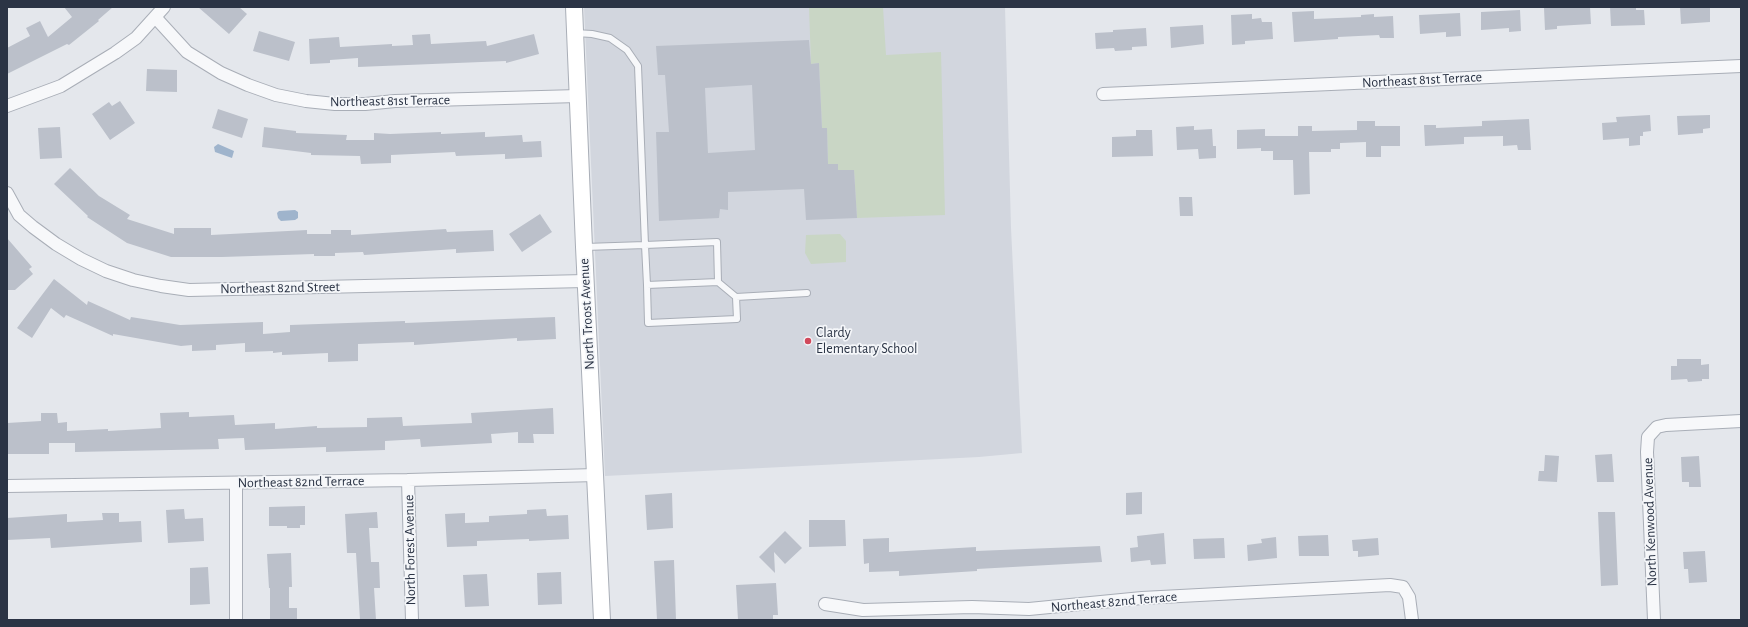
<!DOCTYPE html>
<style>
body{margin:0}
#map{position:relative;width:1748px;height:627px;overflow:hidden;background:#e4e7ec;font-family:"Alegreya Sans",sans-serif}
canvas{display:block}
.frame{position:absolute;inset:0;border:8px solid #2b3445;pointer-events:none}
</style>
<div id="map">
<canvas width="1748" height="627"></canvas>
<div class="frame"></div>
</div>
<script>
const c = document.querySelector('canvas').getContext('2d');
c.lineJoin = 'round';
function fill(path, color) { c.fillStyle = color; c.fill(path, 'evenodd'); }
const shape = rows => new Path2D(rows.map(r => 'M' + r).join(''));
function trace(path, color, width, dash) { c.strokeStyle = color; c.lineWidth = width; c.lineCap = dash ? 'butt' : 'round'; c.setLineDash(dash || []); c.stroke(path); }
function write(font, color, halo, rows, align = 'center') {
  c.font = font + ' "Alegreya Sans",sans-serif'; c.lineWidth = 3.5; c.setLineDash([]); c.textBaseline = 'middle'; c.strokeStyle = halo; c.fillStyle = color; for (const [text, x, y, turn = 0] of rows) {
    c.save(); c.translate(x, y); c.rotate((+turn || 0) * Math.PI / 180); c.textAlign = isNaN(turn) ? turn : align; if (halo) c.strokeText(text, 0, 0); c.fillText(text, 0, 0); c.restore();
  }
}
fill(shape([
 [584,7,1005,7,1011,228,1022,453,979,457,605,476]
]), '#d2d6de');
fill(shape([
 [809,7,883,7,886,55,941,52,945,215,857,218,854,170,838,170,838,164,828,164,827,129,822,128,819,63,811,64],
 [840,234,846,241,846,262,811,264,805,253,806,235]
]), '#c9d6c5');
fill(shape([
 [218,144,234,151,232,158,215,152,214,147],
 [295,210,298,212,298,218,295,220,281,221,278,218,277,213,279,211]
]), '#9fb4cc');
fill(shape([
 [64,7,113,7,98,20,99,21,69,45,67,44,7,74,7,48,30,36,26,28,40,21,48,37,72,17],
 [198,7,239,7,247,14,229,34],
 [1590,7,1591,24,1557,26,1557,29,1545,30,1544,8],
 [1610,7,1636,7,1636,10,1644,10,1645,25,1611,26],
 [1680,7,1710,7,1710,22,1681,24],
 [1520,10,1521,31,1509,32,1509,28,1481,30,1481,12],
 [1314,11,1314,19,1361,17,1361,15,1374,14,1374,17,1393,16,1394,38,1380,38,1379,35,1338,37,1338,39,1294,42,1292,12],
 [1460,13,1461,36,1446,37,1446,32,1420,34,1419,15],
 [1252,14,1252,19,1261,18,1262,22,1272,22,1273,39,1245,41,1245,44,1232,45,1231,15],
 [1203,25,1204,44,1171,48,1170,27],
 [1146,28,1147,46,1132,47,1132,50,1115,51,1114,48,1096,49,1095,33,1113,32,1113,30],
 [259,31,295,42,289,61,253,51],
 [430,34,431,44,486,41,487,46,534,34,539,54,506,63,506,61,358,67,358,58,330,60,330,63,310,64,309,39,339,37,340,47,392,44,392,46,413,45,412,35],
 [809,40,811,64,819,63,822,128,827,128,828,164,838,164,838,170,854,170,857,218,806,220,804,189,728,192,728,210,720,209,719,218,659,221,656,132,669,132,665,75,658,75,656,46],
 [752,85,755,150,708,153,705,88],
 [147,69,177,70,177,92,146,91],
 [120,101,135,123,110,140,92,114,109,102,112,106],
 [218,109,248,119,242,138,212,128],
 [1650,115,1651,131,1643,132,1643,136,1640,136,1640,145,1629,146,1629,138,1603,140,1602,123,1617,122,1616,117],
 [1710,115,1710,128,1703,129,1703,133,1678,135,1677,116],
 [1529,119,1531,150,1518,150,1517,145,1503,146,1503,136,1464,137,1464,144,1425,146,1424,125,1436,125,1436,128,1482,126,1482,121],
 [1357,121,1375,121,1375,126,1400,126,1400,146,1381,146,1381,157,1366,157,1366,142,1340,143,1340,149,1331,149,1331,152,1309,152,1310,194,1294,195,1293,160,1273,160,1273,151,1261,151,1261,148,1237,149,1237,130,1265,129,1265,136,1298,136,1298,126,1312,126,1312,131,1357,130],
 [1194,126,1194,130,1212,129,1213,146,1216,146,1216,158,1199,159,1198,149,1177,150,1176,127],
 [60,127,62,158,40,159,38,128],
 [264,127,296,131,296,133,347,135,346,140,374,140,374,133,390,134,441,132,441,134,485,132,485,137,522,135,523,142,541,141,542,157,505,159,505,154,456,156,455,152,391,155,391,163,361,164,360,156,311,155,311,153,262,147],
 [1136,130,1152,130,1153,156,1112,157,1112,137,1136,136],
 [70,168,99,196,130,215,127,219,174,234,174,228,211,228,211,235,307,230,307,234,331,234,331,230,351,230,351,235,446,229,447,232,493,230,494,251,456,253,456,249,364,255,363,252,335,253,335,256,314,256,314,254,222,257,171,257,127,243,87,217,88,216,54,184],
 [1179,197,1192,197,1193,216,1180,216],
 [540,214,552,232,522,252,509,234],
 [7,238,32,267,29,269,33,274,15,290,7,290],
 [54,279,87,305,88,301,130,320,131,317,180,325,263,322,263,334,290,332,290,325,405,321,405,323,555,317,556,339,517,341,517,338,414,345,414,342,358,344,358,361,328,362,328,353,282,355,282,352,273,353,273,351,245,352,245,343,216,345,216,350,192,351,192,345,181,346,113,334,113,336,66,315,64,318,51,308,32,338,17,328],
 [1677,359,1701,359,1701,365,1709,364,1709,379,1702,379,1702,381,1688,382,1687,379,1671,380,1671,366,1677,366],
 [553,408,554,434,533,434,534,443,518,443,518,432,491,434,492,443,421,447,420,439,385,441,385,450,326,452,326,447,245,450,244,438,218,439,219,449,75,452,75,443,49,443,49,454,8,454,7,444,7,423,41,421,41,413,57,413,58,423,67,422,67,431,108,429,108,431,161,428,160,413,189,412,189,417,234,415,235,425,275,423,275,429,317,426,317,428,367,427,367,418,402,417,403,426,472,423,471,413],
 [1612,454,1614,482,1597,482,1595,455],
 [1545,455,1559,456,1557,482,1538,481,1539,471,1544,471],
 [1699,456,1701,487,1689,487,1689,482,1682,482,1681,457],
 [1142,492,1142,514,1126,515,1126,493],
 [672,493,673,528,647,530,645,495],
 [305,506,305,525,300,525,300,528,287,528,287,526,269,526,269,507],
 [184,509,185,519,203,518,204,541,168,543,166,510],
 [546,509,547,516,568,515,569,539,529,541,529,539,477,541,477,546,447,547,445,514,465,513,465,523,489,522,489,516,527,514,527,510],
 [377,512,378,528,369,528,371,562,379,562,380,588,374,588,376,620,360,620,356,553,347,553,345,514],
 [1598,512,1615,512,1618,585,1601,586],
 [102,513,119,513,119,522,141,521,142,542,51,548,50,538,7,540,7,518,67,514,67,522,103,520],
 [809,520,845,520,846,546,809,547],
 [785,531,802,548,785,564,774,552,775,573,759,557],
 [1164,533,1166,564,1151,565,1150,560,1131,562,1130,548,1138,547,1137,536],
 [1328,535,1329,556,1299,556,1298,536],
 [1276,537,1277,558,1248,561,1247,545,1262,543,1261,539],
 [889,538,889,552,976,547,976,551,1100,546,1102,562,977,569,977,571,899,576,899,571,869,572,869,563,864,564,863,539],
 [1224,538,1225,558,1194,559,1193,539],
 [1378,538,1379,555,1358,557,1358,551,1353,551,1352,540],
 [1705,551,1707,582,1689,583,1688,569,1684,569,1683,552],
 [291,553,292,587,289,587,289,608,297,608,297,620,270,620,270,588,269,588,267,554],
 [674,560,676,620,657,620,654,561],
 [208,567,210,604,190,605,190,568],
 [561,572,562,604,538,605,537,573],
 [487,574,489,606,465,607,463,575],
 [776,583,778,615,773,615,773,620,738,620,736,585]
]), '#bbc0ca');
const lane = shape([
 [575,33,592,34,610,38,627,50,638,66,645,245,647,285,718,282,717,242,645,245,585,247],
 [647,285,648,323,737,319,736,297,718,282],
 [736,297,807,293]
]);
const street = shape([
 [155,17,187,52,221,73,248,85,276,95,306,101,335,104,365,104,395,101,578,96],
 [1103,94,1741,66],
 [7,106,61,86,115,53,136,38,164,7],
 [7,193,19,215,33,227,56,244,81,259,106,271,133,280,161,286,189,290,585,281],
 [408,480,412,620],
 [236,483,236,620],
 [7,486,408,480,596,475],
 [825,604,863,610,972,607,1029,609,1142,598,1390,585,1403,587,1409,597,1412,620],
 [1654,620,1647,452,1648,437,1657,427,1666,425,1741,421]
]);
const secondary = shape([
 [574,7,584,247,602,620]
]);
trace(lane, '#a9aeb7', 8);
trace(street, '#a9aeb7', 14);
trace(secondary, '#a9aeb7', 18);
trace(lane, '#f7f8fa', 6);
trace(street, '#f7f8fa', 12);
trace(secondary, '#fff', 16);
for (const [x, y, r, color] of [
 [808,341,4,"#d1495b"]
]) { const dot = new Path2D(); dot.arc(x, y, r, 0, 2 * Math.PI); c.fillStyle = color; c.fill(dot); trace(dot, '#f4f6f9', 1.5); }
write('14px', '#2b3445', '#f4f6f9', [
 ["Northeast 81st Terrace",1422,80,-3],
 ["Northeast 81st Terrace",390,101,-1],
 ["Northeast 82nd Street",280,288,-1],
 ["North Troost Avenue",587,314,-93],
 ["Northeast 82nd Terrace",301,482,-1],
 ["North Kenwood Avenue",1650,522,-92],
 ["North Forest Avenue",410,550,-91],
 ["Northeast 82nd Terrace",1114,602,-5]
]);
write('14px', '#2b3445', '#f4f6f9', [
 ["Clardy",816,333],
 ["Elementary School",816,349]
], 'left');
</script>
